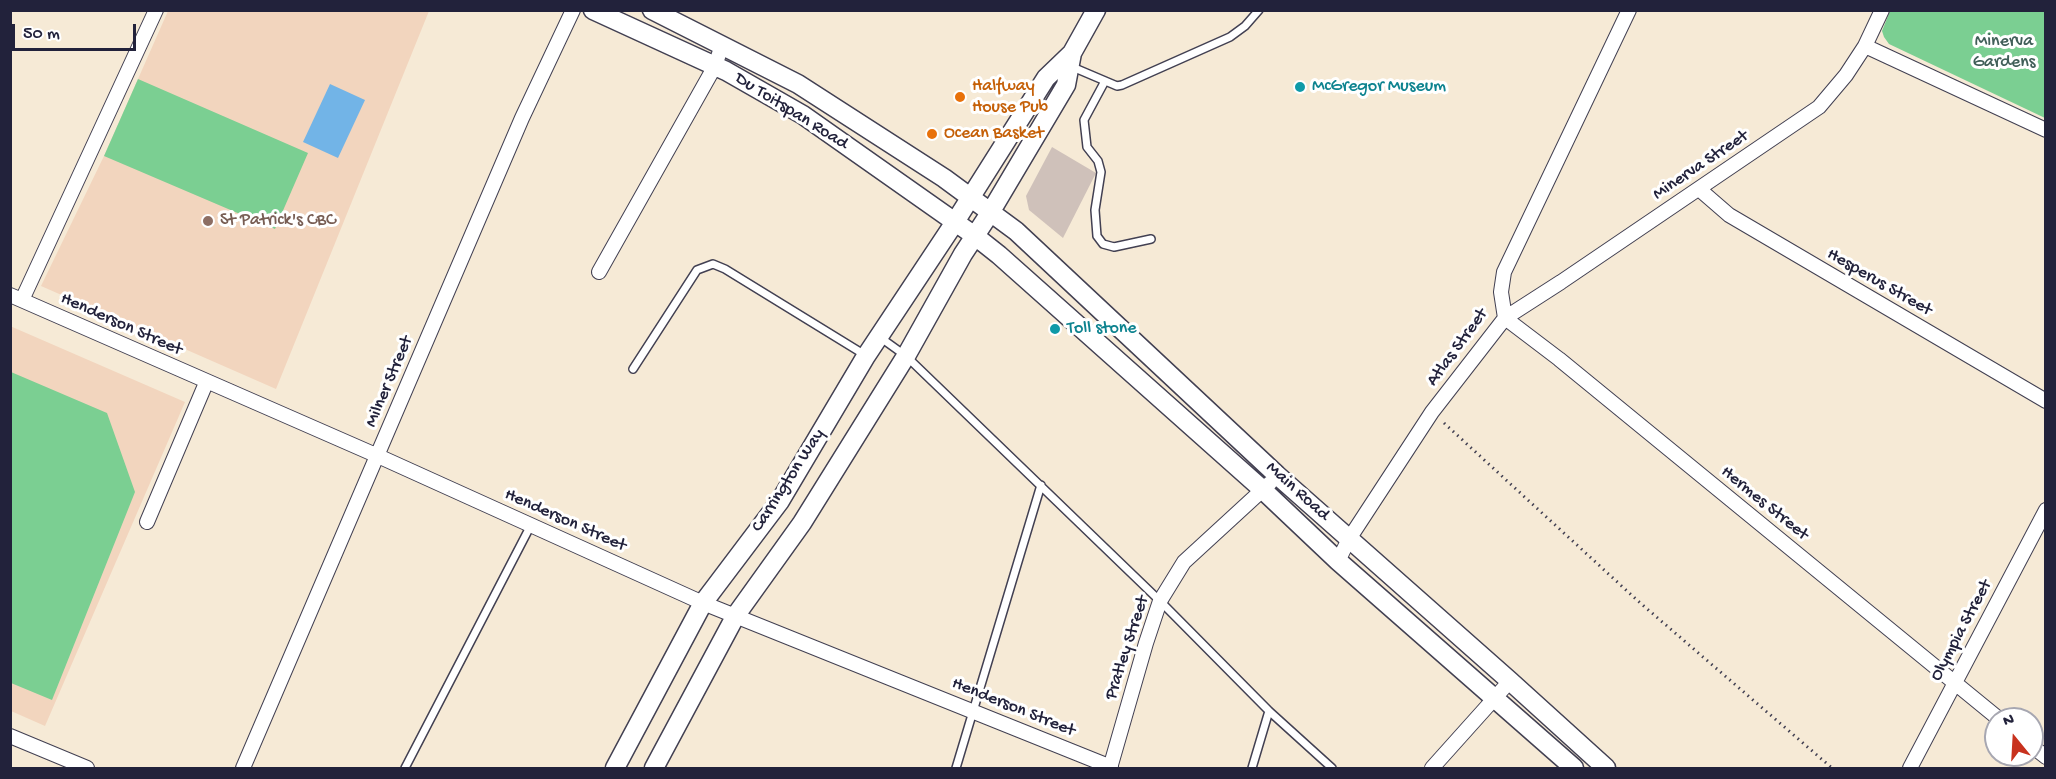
<!DOCTYPE html>
<style>
body{margin:0}
#map{position:relative;width:2056px;height:779px;overflow:hidden;background:#f6ead6;font-family:"Gochi Hand",sans-serif}
canvas{display:block}
.frame{position:absolute;inset:0;border:12px solid #22223b;pointer-events:none}
.north{position:absolute;left:1984px;top:707px;width:60px;height:60px;box-sizing:border-box;background:#fff;border:2px solid #a7a7b1;border-radius:50%;rotate:342deg;font-size:16px;font-weight:700;line-height:24px;text-align:center;color:#22223b}
.north::after{content:'';display:block;margin:auto;width:21px;height:27px;background:#c8321e;clip-path:polygon(50% 0,100% 100%,50% 72%,0 100%)}
.scale{position:absolute;left:12px;top:24px;width:124px;height:27px;box-sizing:border-box;border:3px solid #22223b;border-top:0;padding-left:8px;font-size:18px;line-height:21px;white-space:nowrap;color:#22223b;-webkit-text-stroke:4px #fff;paint-order:stroke}
</style>
<div id="map">
<canvas width="2056" height="779"></canvas>
<div class="frame"></div>
<div class="north">N</div>
<div class="scale">50 m</div>
</div>
<script>
const c = document.querySelector('canvas').getContext('2d');
c.lineJoin = 'round';
function fill(path, color) { c.fillStyle = color; c.fill(path, 'evenodd'); }
const shape = rows => new Path2D(rows.map(r => 'M' + r).join(''));
function trace(path, color, width, dash) { c.strokeStyle = color; c.lineWidth = width; c.lineCap = dash ? 'butt' : 'round'; c.setLineDash(dash || []); c.stroke(path); }
function write(font, color, halo, rows, align = 'center') {
  c.font = font + ' "Gochi Hand",sans-serif'; c.lineWidth = 6; c.setLineDash([]); c.textBaseline = 'middle'; c.strokeStyle = halo; c.fillStyle = color; for (const [text, x, y, turn = 0] of rows) {
    c.save(); c.translate(x, y); c.rotate((+turn || 0) * Math.PI / 180); c.textAlign = isNaN(turn) ? turn : align; if (halo) c.strokeText(text, 0, 0); c.fillText(text, 0, 0); c.restore();
  }
}
fill(shape([
 [168,11,429,11,276,389,41,286,104,156],
 [10,326,185,402,45,726,11,711]
]), '#f2d5be');
fill(shape([
 [1052,147,1096,173,1063,238,1029,210,1026,196]
]), '#cfc1ba');
fill(shape([
 [1890,11,2045,11,2045,118,1889,44,1884,37,1882,31],
 [138,79,308,153,275,229,104,156],
 [11,372,107,413,135,492,52,700,11,683]
]), '#7bcf92');
fill(shape([
 [330,84,365,100,338,158,303,142]
]), '#72b4e7');
const service = shape([
 [1070,66,1117,86,1122,85,1230,37,1245,26,1259,10],
 [1105,81,1084,120,1087,147,1098,161,1101,172,1095,210,1097,236,1103,244,1114,247,1151,239],
 [881,338,906,356,1160,601,1269,711,1332,768],
 [633,369,697,270,713,264,725,269,865,355],
 [405,768,531,525],
 [956,768,1041,485],
 [1252,768,1269,711]
]);
const minor = shape([
 [1865,46,2046,130],
 [1699,189,1729,215,2046,401],
 [599,272,715,66,722,45],
 [10,295,378,456,703,603,1111,767],
 [22,300,156,10],
 [1505,318,1559,359,1999,719],
 [1505,318,1501,292,1504,272,1629,10],
 [147,522,206,383],
 [1338,561,1349,539,1432,412,1505,318,1561,282,1819,107,1846,75,1865,46,1882,10],
 [10,736,87,768],
 [2032,746,2046,757],
 [243,768,522,118,573,10],
 [1110,768,1146,643,1160,601,1184,562,1270,483],
 [1432,768,1510,681],
 [1910,768,2046,510]
]);
const tertiary = shape([
 [593,10,726,71,803,115,975,236,999,255,1263,490,1338,561,1574,768],
 [652,10,798,84,944,178,1016,231,1277,475,1510,681,1606,768],
 [615,768,703,603,780,501,866,356,955,222,1046,78,1072,53,1096,10],
 [654,768,736,615,802,523,906,356,963,254,990,213,1066,85,1072,53]
]);
trace(service, '#424052', 10);
trace(minor, '#424052', 16);
trace(tertiary, '#424052', 21);
trace(shape([
 [1444,423,1638,601,1832,768]
]), '#424052', 3, [1.5, 4.5]);
trace(service, '#fff', 7);
trace(minor, '#fff', 14);
trace(tertiary, '#fff', 18);
for (const [x, y, r, color] of [
 [1300,87,6,"#0f9aa8"],
 [960,97,6,"#e8710a"],
 [932,134,6,"#e8710a"],
 [208,221,6,"#8d6e63"],
 [1055,329,6,"#0f9aa8"]
]) { const dot = new Path2D(); dot.arc(x, y, r, 0, 2 * Math.PI); c.fillStyle = color; c.fill(dot); trace(dot, '#fff', 2); }
write('18px', '#415f59', '#fff', [
 ["Minerva",2004,42],
 ["Gardens",2004,63]
]);
write('18px', '#c56008', '#fff', [
 ["Halfway",972,87],
 ["House Pub",972,108],
 ["Ocean Basket",944,134]
], 'left');
write('18px', '#0d838f', '#fff', [
 ["McGregor Museum",1312,87],
 ["Toll stone",1067,329]
], 'left');
write('18px', '#22223b', '#fff', [
 ["Du Toitspan Road",791,112,32],
 ["Minerva Street",1701,166,-34],
 ["Hesperus Street",1879,283,30],
 ["Henderson Street",121,325,24],
 ["Atlas Street",1458,348,-54],
 ["Milner Street",390,382,-67],
 ["Carrington Way",789,481,-57],
 ["Main Road",1297,492,42],
 ["Hermes Street",1764,504,39],
 ["Henderson Street",565,521,24],
 ["Olympia Street",1962,631,-62],
 ["Pratley Street",1128,648,-72],
 ["Henderson Street",1013,708,22]
]);
write('18px', '#785e54', '#fff', [
 ["St Patrick's CBC",220,221]
], 'left');
</script>
